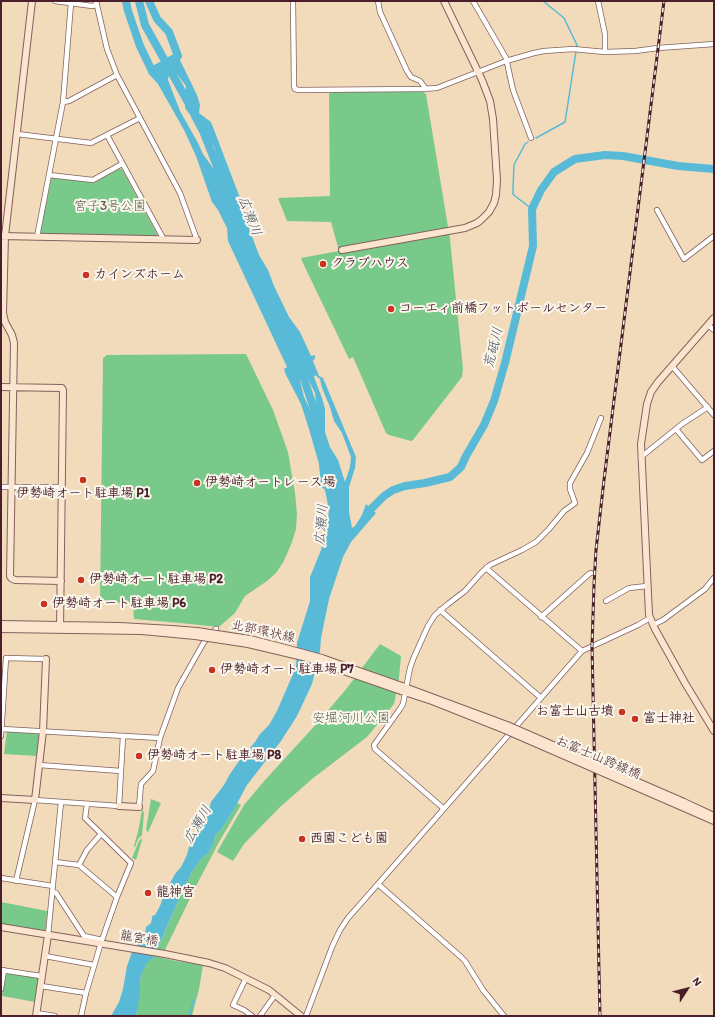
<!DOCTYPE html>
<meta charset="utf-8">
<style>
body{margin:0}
#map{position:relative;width:715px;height:1017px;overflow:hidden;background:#f1dbbb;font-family:Itim,sans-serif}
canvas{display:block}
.frame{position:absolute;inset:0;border:2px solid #4a1f2b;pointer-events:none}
.north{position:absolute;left:667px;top:969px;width:40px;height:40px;-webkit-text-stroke:3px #fbf7ec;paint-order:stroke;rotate:54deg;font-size:11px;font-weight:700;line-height:16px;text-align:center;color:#4a1f2b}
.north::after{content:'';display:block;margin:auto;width:14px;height:18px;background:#4a1f2b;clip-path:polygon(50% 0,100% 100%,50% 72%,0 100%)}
</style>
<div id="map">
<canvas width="715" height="1017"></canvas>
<div class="frame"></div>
<div class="north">N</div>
</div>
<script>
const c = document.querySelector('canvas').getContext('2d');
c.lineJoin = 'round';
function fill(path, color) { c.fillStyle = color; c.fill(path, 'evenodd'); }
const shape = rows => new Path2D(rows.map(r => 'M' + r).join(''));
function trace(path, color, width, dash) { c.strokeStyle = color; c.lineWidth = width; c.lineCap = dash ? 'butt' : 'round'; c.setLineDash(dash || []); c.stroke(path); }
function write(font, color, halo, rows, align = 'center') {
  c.font = font + ' Itim,"Klee One",sans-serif'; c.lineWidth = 4; c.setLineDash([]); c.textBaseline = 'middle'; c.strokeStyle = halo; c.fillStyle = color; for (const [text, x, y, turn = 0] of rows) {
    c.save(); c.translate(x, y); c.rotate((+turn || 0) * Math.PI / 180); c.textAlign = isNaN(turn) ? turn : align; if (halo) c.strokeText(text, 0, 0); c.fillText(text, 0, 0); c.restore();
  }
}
fill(shape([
 [331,92,423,92,426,94,450,239,463,369,462,377,413,440,411,441,389,435,386,433,353,357,349,359,302,261,301,258,339,251,331,222,287,221,278,198,330,196,329,94],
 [119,169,122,169,157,234,156,237,41,234,40,232,51,179,52,178,95,182],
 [246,354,273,410,288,452,295,493,297,514,296,529,292,542,284,561,276,573,267,581,245,596,235,613,219,627,180,623,134,619,133,603,100,602,103,358,107,355],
 [380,644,401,656,399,678,394,704,367,737,312,779,280,807,244,844,233,861,217,852,244,805,265,780,320,720,347,688],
 [7,731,38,733,40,735,37,756,4,754],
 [151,799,161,803,148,832,146,830],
 [237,803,241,805,219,842,195,888,164,952,157,950,180,897,183,888,189,879,191,873,201,859,209,852,214,843,215,835,221,830,232,813],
 [142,810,143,810,144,814,142,835,138,839,135,847,134,847,135,842,138,832],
 [142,838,142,840,136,860,132,858,139,841],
 [1,902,47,911,46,929,42,932,1,924],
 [154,956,176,961,203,965,199,989,192,1016,136,1016,141,975,145,968,146,963,152,959],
 [8,973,38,978,39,980,35,1002,2,996,5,974]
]), '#79c98a');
fill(shape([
 [178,56,197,95,200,105,199,113,211,122,245,211,250,231,259,255,268,270,274,286,289,317,300,332,311,356,315,355,315,358,313,361,319,376,323,378,356,457,355,468,349,487,349,512,352,528,355,526,362,515,366,504,376,513,351,542,343,557,329,599,321,638,320,651,312,684,297,716,281,741,247,785,232,813,221,830,215,835,214,843,209,852,201,859,191,873,189,879,183,888,180,897,154,956,152,959,146,964,145,968,141,975,140,983,140,993,136,1016,111,1016,119,1002,123,989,127,966,132,952,145,935,146,927,151,923,152,918,152,916,155,915,160,906,164,894,175,874,181,867,187,855,189,847,194,838,200,824,209,810,211,802,224,785,230,774,239,761,255,742,260,734,269,725,277,711,296,667,297,643,310,601,310,577,321,550,327,525,329,510,325,490,321,486,319,464,309,429,301,404,286,375,284,369,287,367,228,241,227,228,218,210,212,202,196,156,184,130,158,84,148,73],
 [176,73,186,86,185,100,185,108,193,119,206,131,215,149,217,169,213,168,203,154,198,143,180,111,168,80,169,74],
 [306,375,315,393,318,421,317,424,304,397,300,381,303,376],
 [315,375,320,379,322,388,330,407,334,421,342,433,351,457,350,467,345,482,338,460,330,447,325,432,325,409,322,398,314,377]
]), '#58bad6');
trace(shape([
 [536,138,565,122,577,45,564,18,543,1],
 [528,142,525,144,514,165,513,189,513,194,515,196,532,209],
 [190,1016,193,1000]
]), '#58bad6', 1.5);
trace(shape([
 [126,1,128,11,140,46,152,71,178,56,169,32,157,19,149,1],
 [139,1,145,25,189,104],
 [195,116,203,131,222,179],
 [300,367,321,430],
 [366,517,371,509,384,496,393,490,405,486,425,483,450,477,461,467,466,456,484,425,494,401,505,363,533,246,532,209,541,190,554,172,575,159,605,155,623,156,678,166,714,169]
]), '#58bad6', 8);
const street = shape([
 [55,1,92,6,96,5],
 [96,1,107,49,117,75,180,193,197,240],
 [293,1,294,86,295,89,299,90,422,89,437,88,506,61,534,53,544,51,573,49,605,52,635,51,658,48,714,44],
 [378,1,380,12,407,71,411,77,420,81,426,89],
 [473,1,506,58,513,90,531,138],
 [598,1,605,34,605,52],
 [63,102,69,101,117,75],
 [17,134,91,143,140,118],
 [107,135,163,238],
 [49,175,93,180,122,164],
 [657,210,684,259,714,236],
 [37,237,63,102,71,3],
 [708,325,714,330],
 [672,366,714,415],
 [676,429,702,460,714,451],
 [641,457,682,424,708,407],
 [1,487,62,487],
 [486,568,582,651],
 [606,601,629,588,647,586],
 [440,610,541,698],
 [541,617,589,574,591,573],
 [653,625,663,620,705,589,714,578],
 [2,729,160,738,178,688,204,642,216,629],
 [1,736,6,658,46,659],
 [39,765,121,771],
 [139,807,141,784,153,771,160,738],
 [443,808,375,749,374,745,400,709,403,704,410,668,414,657,428,626,435,615,448,604,465,591,482,572,490,565,522,550,536,542,549,529,564,511,575,503,570,489,570,483,587,453,601,418],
 [55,862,79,865,117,897],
 [79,865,87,850,101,834],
 [1,878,53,886],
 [16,881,35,800,119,806,123,736],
 [378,884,461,957,465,961,483,990,504,1016],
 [53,892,56,893,84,936,102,940,117,897,131,863,85,818,87,804],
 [48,935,61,802],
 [45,956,94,965],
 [1,970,41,976],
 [246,978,233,1005,244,1010,252,1016],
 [41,986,86,993],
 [1,989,4,970],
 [36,1013,55,1016],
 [81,1016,86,993,100,946],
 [260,1016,275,995],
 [306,1016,332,947,340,930,348,918,378,884,582,651,638,625,650,618]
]);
const secondary = shape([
 [32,1,5,236,3,313,5,322,12,335,14,343,10,576,11,578,15,580,61,581],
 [1,236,197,240],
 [342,250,465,228,477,223,481,220,489,212,494,203,496,195,497,180,493,119,490,101,482,80,444,1],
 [714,318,658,382,651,392,647,404,641,444,649,615,655,629,685,683,714,731],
 [1,387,62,388,63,390,60,630],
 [1,624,120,626,172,629,197,631],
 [1,629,142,631,195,636],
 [402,686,507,725],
 [401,691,432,701,505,730],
 [1,798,35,800,43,731,46,659],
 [684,802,714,816],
 [119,806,139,807],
 [682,807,714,821],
 [1,927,165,954,209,963,225,968,269,990,301,1016],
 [36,1016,48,935]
]);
trace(street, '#84615d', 6);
trace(secondary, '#84615d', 8);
trace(street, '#fff', 4.5);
trace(secondary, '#fbe5cf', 6);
const rail = shape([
 [600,1016,592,646,594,585,596,550,604,480,664,1]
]);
trace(rail, '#4a1f2b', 3);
trace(rail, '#fbf7ec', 1.5, [4.5]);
const secondaryBridge = shape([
 [197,631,250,639,285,648,322,658,402,686],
 [195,636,248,644,303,657,401,691],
 [507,725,684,802],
 [505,730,682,807]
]);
trace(secondaryBridge, '#84615d', 8, []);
trace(secondaryBridge, '#fbe5cf', 6);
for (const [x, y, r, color] of [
 [323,264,4,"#c8321e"],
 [86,275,4,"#c8321e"],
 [391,309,4,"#c8321e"],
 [83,480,4,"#c8321e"],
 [197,483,4,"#c8321e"],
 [81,580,4,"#c8321e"],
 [44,604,4,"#c8321e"],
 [212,670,4,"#c8321e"],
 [622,712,4,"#c8321e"],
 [635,719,4,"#c8321e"],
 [139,756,4,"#c8321e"],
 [302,839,4,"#c8321e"],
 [148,893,4,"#c8321e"]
]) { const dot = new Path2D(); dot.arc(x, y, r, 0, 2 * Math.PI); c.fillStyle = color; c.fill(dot); trace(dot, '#fbf7ec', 1.5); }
write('13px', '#5a5a4c', '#fbf7ec', [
 ["宮子3号公園",110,207],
 ["安堀河川公園",351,719]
]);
write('bold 13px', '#4a1f2b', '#fbf7ec', [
 ["クラブハウス",331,264],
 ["カインズホーム",94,275],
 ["コーエィ前橋フットボールセンター",399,309],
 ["伊勢崎オートレース場",205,483],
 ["伊勢崎オート駐車場 P1",83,494,"center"],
 ["伊勢崎オート駐車場 P2",89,580],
 ["伊勢崎オート駐車場 P6",52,604],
 ["伊勢崎オート駐車場 P7",220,670],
 ["お富士山古墳",614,712,"right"],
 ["富士神社",643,719],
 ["伊勢崎オート駐車場 P8",147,756],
 ["西園こども園",310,839],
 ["龍神宮",156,893]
], 'left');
write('13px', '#4a1f2b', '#fbf7ec', [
 ["北部環状線",263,632,12],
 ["お富士山跨線橋",598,758,23],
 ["龍宮橋",139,939,10]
]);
write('italic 14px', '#4f5567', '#fbf7ec', [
 ["広瀬川",249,216,69],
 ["荒砥川",494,348,-76],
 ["広瀬川",322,525,-85],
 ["広瀬川",198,825,-59]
]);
</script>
